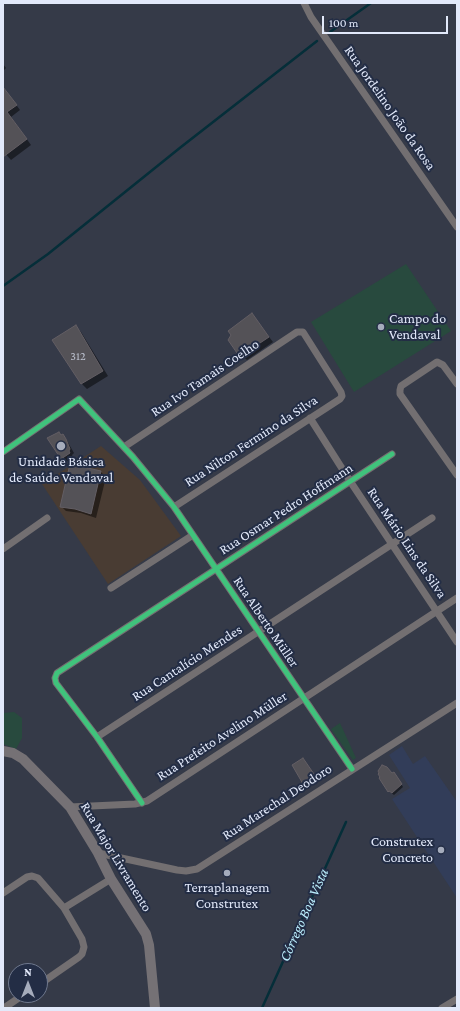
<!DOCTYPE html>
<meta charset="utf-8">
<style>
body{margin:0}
#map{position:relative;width:460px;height:1011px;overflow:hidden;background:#353a48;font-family:"Crimson Pro",serif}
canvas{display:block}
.frame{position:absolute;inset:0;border:4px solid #e2e9fa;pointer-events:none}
.north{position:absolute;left:8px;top:963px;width:40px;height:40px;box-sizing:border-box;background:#232d45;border:1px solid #6f788d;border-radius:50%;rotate:0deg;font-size:11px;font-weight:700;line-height:16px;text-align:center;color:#e2e9fa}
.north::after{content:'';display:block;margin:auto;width:14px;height:18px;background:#a5acbc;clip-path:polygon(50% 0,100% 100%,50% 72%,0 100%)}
.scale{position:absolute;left:322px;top:16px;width:126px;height:18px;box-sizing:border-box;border:2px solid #e2e9fa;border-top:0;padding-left:5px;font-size:12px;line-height:14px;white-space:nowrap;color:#e2e9fa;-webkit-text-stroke:3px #232d45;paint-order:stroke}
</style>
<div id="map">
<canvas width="460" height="1011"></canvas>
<div class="frame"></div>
<div class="north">N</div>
<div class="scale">100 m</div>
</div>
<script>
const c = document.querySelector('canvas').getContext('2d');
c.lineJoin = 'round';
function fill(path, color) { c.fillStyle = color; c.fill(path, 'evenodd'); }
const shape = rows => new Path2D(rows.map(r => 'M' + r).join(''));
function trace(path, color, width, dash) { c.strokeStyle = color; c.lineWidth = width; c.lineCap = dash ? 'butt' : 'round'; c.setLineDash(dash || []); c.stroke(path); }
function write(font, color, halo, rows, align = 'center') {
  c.font = font + ' "Crimson Pro",serif'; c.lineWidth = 4; c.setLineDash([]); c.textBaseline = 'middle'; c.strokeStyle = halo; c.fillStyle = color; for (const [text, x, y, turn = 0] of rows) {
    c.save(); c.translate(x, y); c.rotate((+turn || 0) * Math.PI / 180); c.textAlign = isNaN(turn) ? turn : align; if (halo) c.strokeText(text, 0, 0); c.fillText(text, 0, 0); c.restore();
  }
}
fill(shape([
 [402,746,413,764,425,756,457,802,457,898,392,799,410,788,389,755]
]), '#323d59');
fill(shape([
 [101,446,140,480,181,536,108,584,42,484]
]), '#493c33');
fill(shape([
 [406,264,451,331,354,392,311,322],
 [14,712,22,718,22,738,16,749,3,744,3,713],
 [340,723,356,758,353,760,331,729]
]), '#284a3e');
fill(shape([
 [3,64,6,68,3,71],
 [3,87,20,110,11,117,31,145,11,160,3,151],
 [252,315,273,342,247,360,238,352],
 [76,327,81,332,108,376,87,389,82,384,53,341],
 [63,435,66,439,74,453,72,455,73,457,66,462,48,438],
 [101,472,106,477,96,518,81,513,66,511,61,506],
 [303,759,319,781,307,787,304,784],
 [392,774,396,776,403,787,394,795,389,791]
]), '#0007');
trace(shape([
 [330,32,371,3],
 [3,286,48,254,181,147,317,41],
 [262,1008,346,822]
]), '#052e39', 2.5);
const building = shape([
 [3,87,17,105,7,112,27,139,3,157,3,87],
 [252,313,269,337,242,355,237,353,228,340,231,335,228,331,252,313],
 [76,325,103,371,81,384,52,340,76,325],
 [59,432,61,435,63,434,66,439,70,449,69,451,70,453,61,459,47,438,59,432],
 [70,464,101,471,91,514,75,509,60,507,70,464],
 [303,758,316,777,303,784,292,765,303,758],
 [382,765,387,767,392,773,394,772,402,784,392,793,389,791,388,792,379,778,380,777,378,774,379,773,378,771,382,765]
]);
fill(building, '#545257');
trace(building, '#635e64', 1);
trace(shape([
 [304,3,311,17,457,227],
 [457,384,443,365,437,362,401,386,400,390,400,394,457,475],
 [310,418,350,481,457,642],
 [124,447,297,332,303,332,341,392,342,396,340,399,174,507],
 [3,452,79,399,133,457,174,507,352,769],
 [3,549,47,518],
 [111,588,193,535],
 [97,737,432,518],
 [142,803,97,737,56,683,55,678,57,673,392,454],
 [70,807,135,804,147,801,457,598],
 [98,853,177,870,186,871,197,869,457,703],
 [3,893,27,877,32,876,38,878,64,908,82,939,84,947,82,954,79,957,40,984],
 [64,908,111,879],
 [4,1008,23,995],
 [442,1008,457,999]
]), '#736f71', 7);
trace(shape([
 [3,751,13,753,23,759,70,807,98,853,111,879,146,934,149,945,155,1008]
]), '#757175', 10);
trace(shape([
 [3,452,79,399,133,457,174,507,352,769],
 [142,803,97,737,56,683,55,678,57,673,392,454]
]), '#40c37c', 5);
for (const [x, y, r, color] of [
 [381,327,4,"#a5acbc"],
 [61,446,5,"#a5acbc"],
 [441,850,4,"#a5acbc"],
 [227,873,4,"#a5acbc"]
]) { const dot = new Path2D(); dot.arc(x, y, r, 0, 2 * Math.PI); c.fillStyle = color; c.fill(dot); trace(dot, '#232d45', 1.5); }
write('12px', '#bec3d1', null, [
 ["312",78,356]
]);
write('14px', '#e2e9fa', '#232d45', [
 ["Rua Jordelino João da Rosa",390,108,55],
 ["Rua Ivo Tamais Coelho",205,378,-34],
 ["Rua Nilton Fermino da Silva",251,441,-33],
 ["Rua Osmar Pedro Hoffmann",286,509,-33],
 ["Rua Mário Lins da Silva",407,543,56],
 ["Rua Alberto Müller",266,622,56],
 ["Rua Cantalício Mendes",187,663,-33],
 ["Rua Prefeito Avelino Müller",222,736,-33],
 ["Rua Marechal Deodoro",277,802,-33],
 ["Rua Major Livramento",116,857,59]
]);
write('14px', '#e2e9fa', '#232d45', [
 ["Campo do",389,319,"left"],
 ["Vendaval",389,335,"left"],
 ["Unidade Básica",61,462],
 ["de Saúde Vendaval",61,478],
 ["Construtex",433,842,"right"],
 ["Concreto",433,858,"right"],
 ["Terraplanagem",227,888],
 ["Construtex",227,904]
]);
write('italic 15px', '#bbeefd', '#232d45', [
 ["Córrego Boa Vista",304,915,-66]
]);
</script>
